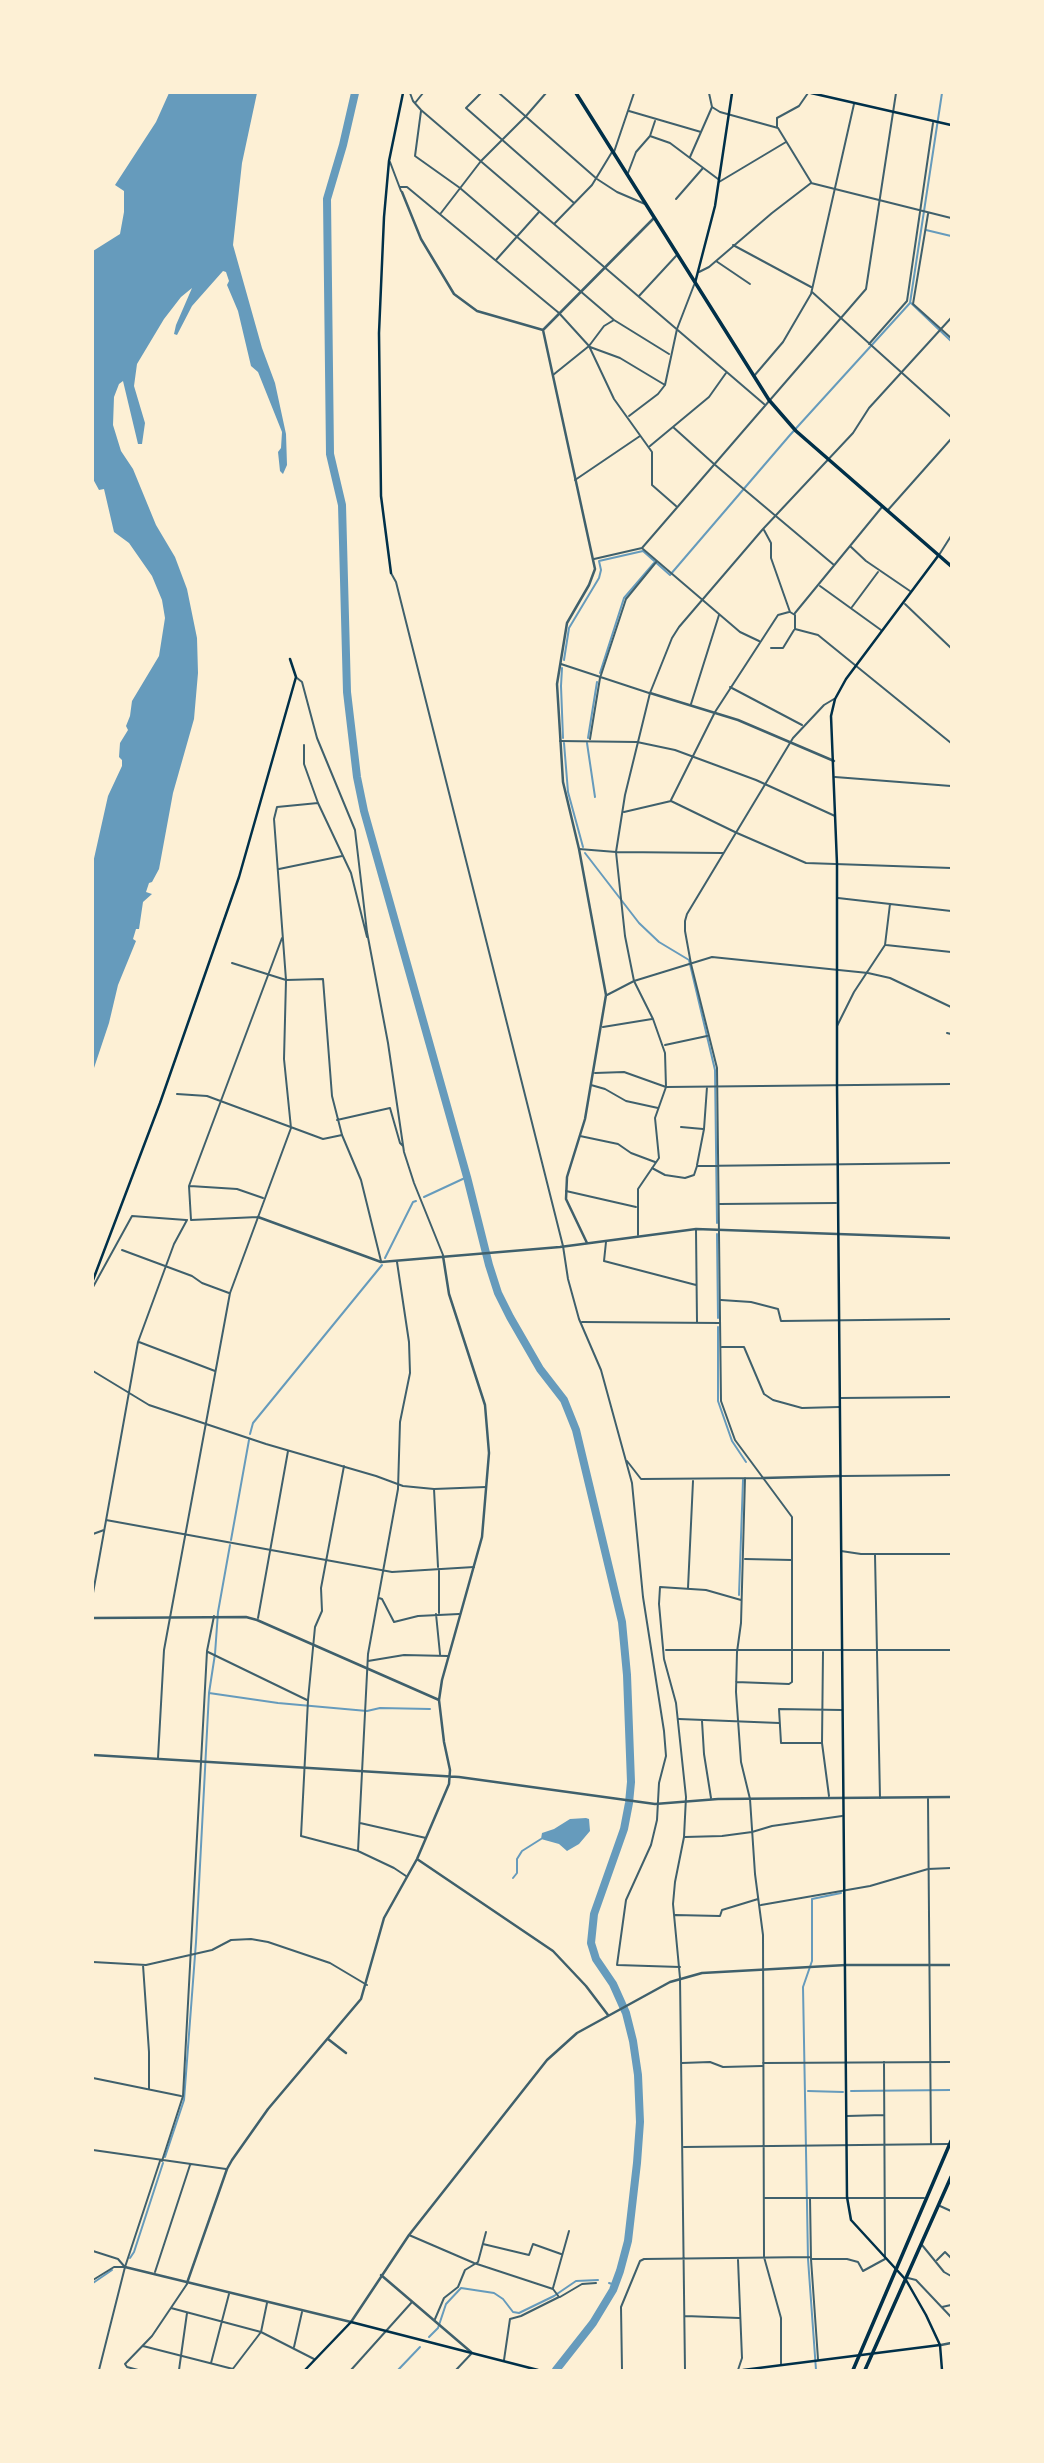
<!DOCTYPE html>
<style>
body{margin:0}
#map{position:relative;width:1044px;height:2463px;overflow:hidden;background:#fdf0d5;font-family:Montserrat,sans-serif}
canvas{display:block}
.frame{position:absolute;inset:0;border:94px solid #fdf0d5;pointer-events:none}
</style>
<div id="map">
<canvas width="1044" height="2463"></canvas>
<div class="frame"></div>
</div>
<script>
const c = document.querySelector('canvas').getContext('2d');
c.lineJoin = 'round';
function fill(path, color) { c.fillStyle = color; c.fill(path, 'evenodd'); }
const shape = rows => new Path2D(rows.map(r => 'M' + r).join(''));
function trace(path, color, width, dash) { c.strokeStyle = color; c.lineWidth = width; c.lineCap = dash ? 'butt' : 'round'; c.setLineDash(dash || []); c.stroke(path); }
fill(shape([
 [169,93,257,93,242,163,233,245,262,348,275,383,286,434,287,465,283,474,280,471,278,452,281,448,282,432,258,372,251,366,238,311,227,285,229,281,226,272,223,271,192,306,177,335,174,334,176,325,192,288,181,297,164,319,137,364,134,386,145,423,142,444,138,444,123,381,119,384,114,397,113,425,121,451,133,469,156,525,175,557,187,589,197,638,198,673,194,719,173,793,159,869,152,882,149,883,146,892,152,894,143,902,139,929,136,929,133,939,136,941,118,985,109,1023,93,1071,93,863,108,796,122,766,122,760,119,757,120,743,128,730,126,726,130,716,132,701,159,656,165,618,162,600,152,576,129,543,114,532,104,489,99,490,93,479,93,251,120,234,124,212,124,191,115,185,156,122],
 [586,1818,589,1819,590,1831,579,1844,567,1851,559,1844,541,1839,542,1833,554,1829,570,1819]
]), '#669bbc');
trace(shape([
 [926,230,951,236],
 [911,303,951,341],
 [564,660,569,628,599,578,601,570,599,561,643,551,670,575,790,435,910,303,942,93],
 [562,668,561,686,563,738],
 [600,673,624,598,654,563],
 [588,738,597,682],
 [564,743,568,792,583,847],
 [587,743,595,797],
 [585,853,639,923,659,942,689,960,715,1070,717,1223],
 [424,1197,467,1177],
 [717,1234,718,1318],
 [385,1258,413,1202,416,1201],
 [718,1327,718,1401,732,1441,746,1462],
 [250,1434,253,1423,382,1265],
 [231,1540,249,1440],
 [739,1595,743,1480],
 [209,1693,278,1703,367,1711,380,1708,430,1709],
 [513,1878,517,1873,517,1859,522,1851,541,1839],
 [808,2091,843,2092],
 [851,2091,951,2090],
 [165,2157,184,2100,196,1942,209,1693,215,1654,218,1612,230,1545],
 [130,2258,134,2252,163,2163],
 [93,2283,112,2270],
 [609,2283,615,2285],
 [429,2337,438,2328,446,2304,461,2288,494,2293,503,2299,513,2312,519,2313,554,2296,576,2281,598,2280],
 [398,2370,420,2347],
 [816,2370,808,2259,803,1987,812,1961,812,1899,841,1893]
]), '#669bbc', 2);
trace(shape([
 [355,93,343,145,327,199,330,454,342,505,347,692,357,777,364,811,467,1177,489,1265,498,1293,510,1317,540,1369,564,1400,576,1430,622,1622,627,1675,631,1782,629,1803,624,1829,594,1914,591,1943,596,1959,613,1984,626,2013,633,2041,638,2075,640,2122,637,2163,628,2241,620,2271,613,2290,593,2323,556,2370]
]), '#669bbc', 8);
trace(shape([
 [410,93,413,101,421,110,764,404],
 [481,93,466,108,574,203],
 [499,93,597,179,617,192,645,204],
 [415,103,423,93],
 [712,107,720,112,778,128,811,182],
 [421,111,415,156,460,188,614,320,604,326,589,346,553,375],
 [629,111,701,132],
 [777,127,777,118,799,106,808,93],
 [650,136,670,143,718,179],
 [614,152,634,93],
 [690,157,712,107,709,93],
 [390,162,401,191],
 [628,173,636,152,650,136,655,121],
 [719,182,786,142],
 [400,187,407,187,559,313,589,346,614,399,652,452,652,485,676,506],
 [676,199,703,168],
 [441,213,481,161,526,116,546,93],
 [928,214,913,304,951,338],
 [555,223,592,185,612,152],
 [733,245,811,287],
 [496,260,539,212],
 [716,261,750,284],
 [699,272,709,267,772,213,811,183,951,218],
 [812,292,951,417],
 [639,296,676,256],
 [614,320,669,354],
 [869,344,907,301,933,123],
 [590,347,620,358,665,385],
 [754,376,783,342,811,294,854,104],
 [629,416,658,394,665,385,677,329,694,285],
 [673,427,714,464,834,565],
 [650,446,709,397,726,373],
 [575,480,640,436],
 [888,510,951,439],
 [764,530,771,543,771,558,790,612,795,615,795,629,818,635,951,743],
 [850,546,866,561,910,591],
 [643,549,740,632,759,641],
 [939,555,951,536],
 [594,559,642,548,866,289,896,93],
 [391,573,396,582,563,1246,568,1279,579,1319,601,1370,632,1483,643,1597,664,1731,666,1756,659,1783,657,1820,651,1845,626,1900,617,1965,680,1967],
 [820,586,881,630],
 [905,604,951,648],
 [852,607,878,572],
 [795,613,882,507],
 [771,648,783,648,794,630],
 [561,664,649,693],
 [297,678,302,682,317,738,355,830,367,932,388,1043,404,1152,414,1183,443,1255],
 [730,687,802,725],
 [691,704,719,615],
 [590,739,600,678,626,599,657,561],
 [560,741,637,742,675,750,756,780,835,816],
 [304,745,304,764,318,803,351,873,367,937],
 [835,777,951,786],
 [671,800,715,712,778,615,789,612],
 [624,812,671,801,737,833,806,863,951,868],
 [579,849,616,852,723,853],
 [279,869,342,856],
 [838,898,951,911],
 [886,945,951,952],
 [232,963,286,980,323,979,332,1096,342,1135,361,1180,381,1261],
 [607,995,634,981,712,957,868,973,890,978,951,1007],
 [837,1026,854,992,885,945,890,904],
 [603,1027,652,1019],
 [947,1033,951,1034],
 [665,1045,707,1036],
 [595,1073,624,1072,666,1087,951,1084],
 [591,1085,605,1089,626,1101,658,1108],
 [177,1094,207,1096,323,1139,342,1135],
 [337,1120,390,1108,400,1143,403,1146],
 [681,1127,703,1129],
 [580,1136,618,1144,631,1153,655,1162],
 [697,1165,704,1129,707,1087],
 [652,1168,665,1175,685,1178,694,1175,697,1166,951,1163],
 [190,1186,237,1189,263,1198],
 [566,1191,636,1207],
 [720,1204,836,1203],
 [191,1220,189,1186,282,938],
 [191,1220,258,1217],
 [696,1230,697,1322],
 [638,1235,638,1189,659,1158,655,1118,666,1087,665,1053,653,1019,634,981,625,936,616,852,625,795,650,693,672,638,679,627,763,529,853,433,869,408,951,318],
 [606,1242,604,1261,696,1285],
 [122,1250,192,1276,202,1283,229,1293],
 [93,1287,132,1216,186,1220],
 [721,1300,751,1302,778,1309,781,1321,951,1319],
 [582,1322,720,1323],
 [139,1342,215,1371],
 [722,1347,744,1347,764,1394,773,1400,802,1408,839,1407],
 [93,1371,149,1405,266,1444,376,1476,403,1486,434,1489,486,1487],
 [840,1398,951,1397],
 [627,1461,641,1479,763,1478],
 [344,1466,321,1588,322,1611,315,1627,308,1700,301,1836,358,1851,394,1868,406,1876],
 [842,1476,951,1475],
 [745,1478,741,1623,737,1652,736,1692,741,1762,750,1799,755,1874,763,1935,764,2257,781,2318,781,2365],
 [434,1489,438,1567],
 [106,1520,392,1572,474,1567],
 [93,1534,104,1530],
 [841,1551,861,1554,951,1554],
 [875,1555,880,1798],
 [745,1559,792,1560],
 [688,1588,693,1481],
 [93,1593,138,1342,174,1244,187,1220],
 [379,1598,382,1599,394,1622,418,1616,459,1614],
 [439,1613,439,1569],
 [436,1614,440,1654],
 [258,1618,288,1451],
 [666,1650,951,1650],
 [208,1652,307,1700],
 [823,1652,822,1743,829,1796],
 [368,1661,404,1655,448,1656],
 [736,1682,789,1684,792,1682,792,1517,735,1440,721,1401,717,1068,691,964,685,931,685,921,687,914,793,738,824,705,834,699],
 [679,1719,779,1723],
 [702,1721,704,1754,711,1798],
 [822,1743,781,1743,779,1709,842,1710],
 [158,1758,164,1650,230,1293,291,1128,284,1059,286,980,274,819,277,807,318,803],
 [928,1799,931,2144],
 [360,1823,426,1838],
 [685,1837,722,1836,752,1832,772,1826,842,1816],
 [358,1851,368,1654,398,1489,400,1422,410,1373,409,1342,397,1262],
 [93,1861,93,1889],
 [761,1905,870,1886,928,1869,951,1868],
 [675,1915,720,1916,722,1910,758,1899],
 [93,1962,146,1965,212,1950,231,1940,251,1939,268,1942,330,1963,367,1985],
 [143,1965,149,2052,149,2089],
 [682,2063,710,2062,723,2067,762,2066],
 [763,2063,951,2062],
 [93,2078,181,2096],
 [847,2116,884,2115],
 [684,2147,948,2144],
 [93,2150,226,2169],
 [162,2161,183,2096,207,1651,214,1616],
 [765,2198,924,2198],
 [810,2198,811,2259,818,2359],
 [940,2206,951,2211],
 [409,2235,474,2263,553,2289,559,2297,521,2316,510,2319,504,2360],
 [483,2244,529,2255,533,2244,561,2254],
 [922,2245,944,2272,951,2276],
 [93,2251,118,2259,124,2266],
 [811,2259,847,2259,858,2262,863,2271,885,2259,884,2062],
 [937,2260,945,2252,951,2258],
 [155,2272,190,2165],
 [908,2278,916,2280,951,2317],
 [93,2280,114,2267,124,2267],
 [553,2288,569,2231],
 [560,2297,582,2284,596,2283],
 [942,2307,951,2305],
 [171,2308,261,2332,314,2359],
 [685,2316,739,2318],
 [435,2319,444,2298,458,2287,465,2270,478,2262,486,2232],
 [143,2346,233,2369],
 [294,2347,302,2312],
 [211,2363,229,2294],
 [99,2370,125,2267,160,2161],
 [138,2370,127,2367,125,2364,152,2336,187,2284],
 [179,2370,187,2313],
 [232,2370,261,2332,267,2303],
 [351,2370,412,2302],
 [456,2370,471,2354],
 [622,2370,621,2307,640,2261,644,2259,811,2257],
 [685,2370,680,1978,673,1904,675,1882,684,1837,686,1797,676,1703,664,1659,659,1604,660,1587,706,1590,741,1600],
 [738,2370,742,2358,738,2260]
]), '#3f606c', 2);
trace(shape([
 [402,192,421,239,454,294,477,311,543,330],
 [543,330,595,569,589,585,567,623,557,684,563,782,579,849,606,995,585,1119,567,1177,566,1199,587,1243],
 [543,330,654,218],
 [650,693,738,720,834,761],
 [258,1217,381,1262,560,1247,696,1229,951,1238],
 [763,1478,841,1476],
 [93,1618,246,1617,257,1620,439,1700],
 [93,1755,459,1777,655,1804,718,1799,951,1797],
 [417,1859,553,1951,586,1986,608,2015],
 [328,2039,346,2053],
 [125,2267,351,2322,409,2235,547,2060,577,2033,670,1982,702,1973,846,1965,951,1965],
 [381,2275,471,2352],
 [187,2283,227,2169,232,2160,268,2109,361,1999,384,1918,417,1859,449,1784,450,1770,444,1742,439,1700,442,1680,482,1537,489,1453,485,1405,449,1294,443,1256],
 [941,2345,951,2343]
]), '#3f606c', 2.5);
trace(shape([
 [811,93,951,125],
 [695,283,715,206,732,93],
 [938,556,846,679,835,699,831,716,837,864,837,1085,847,2197,851,2220,906,2280,926,2315,940,2345,942,2370],
 [391,573,381,496,379,333,384,217,389,161,403,93],
 [93,1280,160,1103,239,877,296,677,290,659],
 [305,2370,351,2322,538,2370],
 [743,2370,940,2345]
]), '#003049', 2.5);
trace(shape([
 [576,93,769,400,796,431,951,566],
 [853,2370,951,2141],
 [865,2370,951,2177]
]), '#003049', 3.5);
</script>
